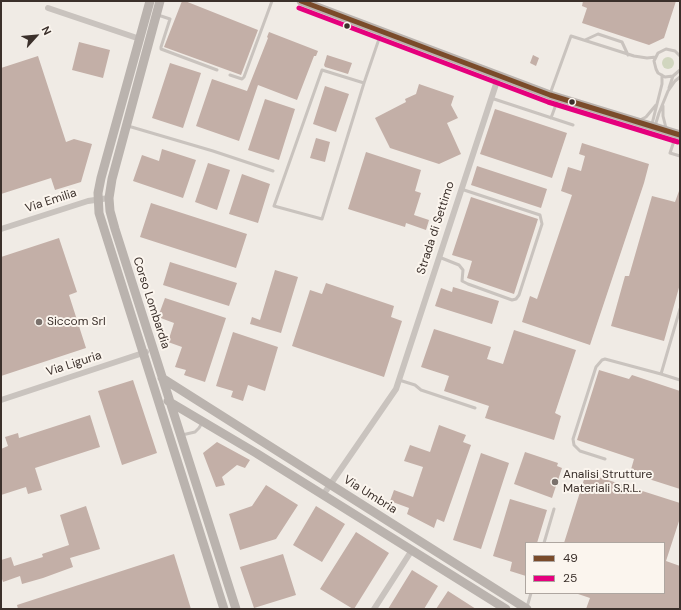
<!DOCTYPE html>
<style>
body{margin:0}
#map{position:relative;width:681px;height:610px;overflow:hidden;background:#f0ebe5;font-family:"DM Sans",sans-serif}
canvas{display:block}
.frame{position:absolute;inset:0;border:2px solid #3b302b;pointer-events:none}
.legend{position:absolute;left:525px;top:542px;width:140px;height:52px;box-sizing:border-box;background:#fbf5ee;border:1px solid #aea6a0;margin:0;padding:5px 7px;list-style:none;font-size:12px;color:#3b302b}
.legend li{display:flex;align-items:center;gap:8px;height:20px}
.legend b{width:20px;border:1px solid #aea6a0}
.north{position:absolute;left:16px;top:16px;width:40px;height:40px;-webkit-text-stroke:3px #fbf5ee;paint-order:stroke;rotate:63deg;font-size:11px;font-weight:700;line-height:16px;text-align:center;color:#3b302b}
.north::after{content:'';display:block;margin:auto;width:14px;height:18px;background:#3b302b;clip-path:polygon(50% 0,100% 100%,50% 72%,0 100%)}
</style>
<div id="map">
<canvas width="681" height="610"></canvas>
<div class="frame"></div>
<ul class="legend">
<li><b style="height:5px;background:#7a4b2a"></b>49</li>
<li><b style="height:5px;background:#e5007d"></b>25</li>
</ul>
<div class="north">N</div>
</div>
<script>
const c = document.querySelector('canvas').getContext('2d');
c.lineJoin = 'round';
function fill(path, color) { c.fillStyle = color; c.fill(path, 'evenodd'); }
const shape = rows => new Path2D(rows.map(r => 'M' + r).join(''));
function trace(path, color, width, dash) { c.strokeStyle = color; c.lineWidth = width; c.lineCap = dash ? 'butt' : 'round'; c.setLineDash(dash || []); c.stroke(path); }
function write(font, color, halo, rows, align = 'center') {
  c.font = font + ' "DM Sans",sans-serif'; c.lineWidth = 4; c.setLineDash([]); c.textBaseline = 'middle'; c.strokeStyle = halo; c.fillStyle = color; for (const [text, x, y, turn = 0] of rows) {
    c.save(); c.translate(x, y); c.rotate((+turn || 0) * Math.PI / 180); c.textAlign = isNaN(turn) ? turn : align; if (halo) c.strokeText(text, 0, 0); c.fillText(text, 0, 0); c.restore();
  }
}
fill(shape([
 '662 63a6 6 0 1 1 12 0a6 6 0 1 1-12 0Z'
]), '#d1d6bf');
fill(shape([
 [182,1,185,1,258,30,241,75,164,47],
 [583,1,676,1,664,38,649,45,582,23,587,8,582,6],
 [269,32,318,51,316,56,314,56,297,100,258,85,239,141,196,126,212,79,247,91,268,38,267,37],
 [79,42,110,50,103,78,72,70],
 [327,55,352,63,348,74,325,67,324,65],
 [533,55,539,58,536,66,530,63],
 [38,56,66,142,74,139,92,144,81,182,55,190,51,178,1,194,1,68],
 [170,63,201,73,183,128,152,118],
 [419,84,454,96,451,105,458,118,447,123,461,154,439,164,390,148,375,118,406,102,405,99,416,94],
 [325,86,349,94,336,132,313,124],
 [265,99,295,109,279,160,248,150],
 [495,109,567,133,552,178,480,154],
 [316,138,330,142,325,162,310,158],
 [582,143,649,164,644,183,590,345,522,322,530,296,537,299,572,195,561,191,568,167,581,171,585,156,579,154],
 [162,149,196,160,183,198,133,181,142,155,159,161],
 [366,152,421,170,415,191,421,193,414,215,429,220,426,230,406,223,405,227,348,209],
 [208,163,230,170,217,210,195,202],
 [477,166,547,189,541,208,471,185],
 [242,174,270,184,258,223,229,214],
 [679,191,680,191,680,284,664,341,611,326,625,276,629,276,652,196,675,202],
 [471,197,538,219,514,294,467,278,472,261,452,255],
 [151,203,247,234,236,268,140,237],
 [59,238,77,292,69,295,86,348,1,376,1,257],
 [170,262,237,283,229,306,163,285],
 [275,270,298,277,281,333,250,324,252,317,260,320],
 [326,283,394,306,391,317,402,321,384,377,292,346,310,290,322,294],
 [453,287,499,301,492,324,435,306,441,288,452,292],
 [165,298,226,318,205,382,184,375,186,370,175,367,182,347,168,342,174,323,158,317],
 [434,329,491,347,487,359,503,364,514,330,576,350,555,413,561,416,554,440,485,418,489,406,444,391,449,376,421,367],
 [233,332,278,347,265,391,248,385,243,401,231,397,233,391,216,386],
 [599,370,629,379,632,375,680,391,680,489,630,473,634,459,577,440],
 [133,380,157,453,122,465,98,391],
 [90,415,100,447,35,468,42,490,28,494,26,487,1,495,1,449,8,446,5,437,18,433,19,438],
 [439,425,466,435,463,442,471,445,444,522,437,519,434,528,407,514,409,508,390,501,394,490,413,497,423,467,404,461,410,445,430,452],
 [217,442,250,460,245,468,237,465,222,477,225,485,216,487,203,453],
 [525,452,558,463,557,466,562,468,552,498,514,484],
 [481,453,509,463,481,549,453,540],
 [586,473,680,503,680,518,666,561,680,566,680,609,586,609,590,598,578,594,578,593,664,593,664,543,564,543],
 [266,485,298,505,276,539,240,550,229,514,252,506],
 [510,499,547,510,537,543,526,543,526,576,510,571,512,562,493,556],
 [86,506,100,549,70,558,73,567,43,578,22,584,20,576,3,582,1,576,1,560,11,557,14,566,43,557,42,554,69,545,60,515],
 [316,506,345,524,322,562,293,545],
 [356,532,389,553,354,609,353,609,320,589],
 [174,554,191,609,18,609,17,605],
 [283,554,296,595,254,608,240,567],
 [412,570,438,586,424,609,388,609],
 [448,591,476,609,436,609]
]), '#c3afa7');
trace(shape([
 [158,15,170,19,161,47,161,49,217,70],
 [585,40,598,34,622,42,628,55],
 [680,56,675,51,666,49,658,53,654,61,656,69,658,73,665,77,673,76,680,70],
 [230,75,242,79,244,77,272,1],
 [364,83,322,70,274,206,322,219,364,83,381,33],
 [669,88,673,76],
 [550,94,571,36,634,56,647,58,656,57],
 [491,98,573,125],
 [663,106,663,116,666,128],
 [551,118,558,99],
 [640,120,646,117,656,105],
 [652,124,662,84,662,75],
 [128,126,213,151,273,171],
 [655,126,659,113,668,91,675,81,680,77],
 [676,135,670,153,680,156],
 [439,257,459,265,463,270,462,281,468,284,512,300,516,299,519,295,542,224,540,215,461,189],
 [680,309,661,374,680,380],
 [399,380,415,385,421,390,475,408],
 [182,435,195,432,199,428,202,423],
 [605,459,580,451,574,445,573,439,596,367,602,360,605,359,661,374],
 [544,543,554,509],
 [527,607,531,593]
]), '#c9c3be', 3);
trace(shape([
 [48,8,140,39],
 [1,229,88,201,109,198],
 [1,400,146,352],
 [323,495,396,389,499,75],
 [374,609,412,550]
]), '#c9c3be', 6);
trace(shape([
 [150,1,101,178,98,193,99,213,224,609],
 [160,1,112,179,109,198,110,211,115,229,236,609],
 [301,1,550,95,680,135],
 [162,378,527,609],
 [168,401,256,453,506,609]
]), '#bab3ae', 9);
trace(shape([
 [301,1,550,95,680,135]
]), '#7a4b2a', 5);
trace(shape([
 [299,8,548,102,678,142]
]), '#e5007d', 5);
for (const [x, y, r, color] of [
 [347,26,3.5,"#3b302b"],
 [572,102,3.5,"#3b302b"],
 [39,322,4,"#7a716c"],
 [555,482,4,"#7a716c"]
]) { const dot = new Path2D(); dot.arc(x, y, r, 0, 2 * Math.PI); c.fillStyle = color; c.fill(dot); trace(dot, '#fbf5ee', 1.5); }
write('12px', '#3b302b', '#fbf5ee', [
 ["Via Emilia",51,201,-18],
 ["Strada di Settimo",436,228,-72],
 ["Corso Lombardia",151,303,72],
 ["Via Liguria",74,364,-18],
 ["Via Umbria",370,495,32]
]);
write('12px', '#3b302b', '#fbf5ee', [
 ["Siccom Srl",47,322],
 ["Analisi Strutture",563,475],
 ["Materiali S.R.L.",563,489]
], 'left');
</script>
